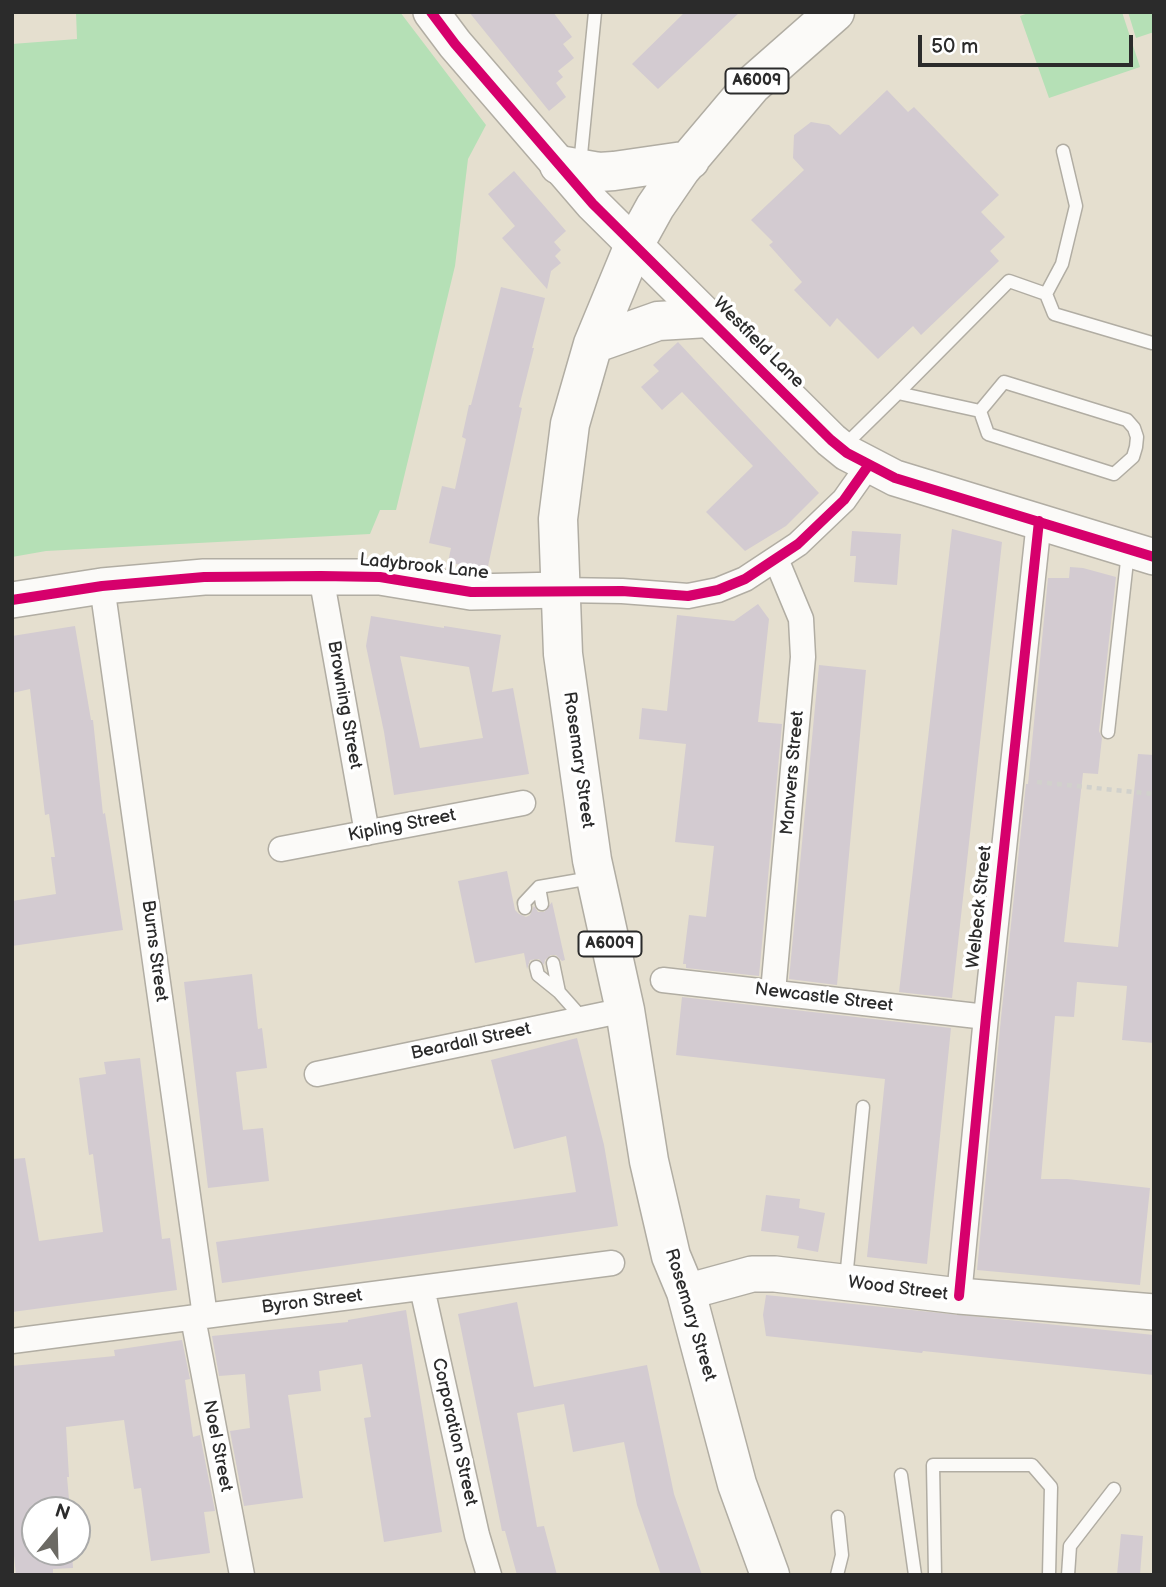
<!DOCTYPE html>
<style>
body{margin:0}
#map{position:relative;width:1166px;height:1587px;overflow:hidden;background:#e5dfcf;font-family:"Balsamiq Sans",sans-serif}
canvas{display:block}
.frame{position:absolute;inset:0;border:14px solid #2b2b2b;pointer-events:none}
.north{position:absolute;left:21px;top:1496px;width:70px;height:70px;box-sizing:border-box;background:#fff;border:2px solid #aaa;border-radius:50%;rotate:19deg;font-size:19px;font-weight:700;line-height:28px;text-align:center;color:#2b2b2b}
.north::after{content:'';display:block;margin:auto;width:24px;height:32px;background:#6c6a64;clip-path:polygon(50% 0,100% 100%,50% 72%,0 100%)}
.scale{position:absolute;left:918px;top:35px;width:215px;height:32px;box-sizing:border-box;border:4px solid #2b2b2b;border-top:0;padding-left:9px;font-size:21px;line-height:24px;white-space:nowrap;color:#2b2b2b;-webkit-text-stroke:5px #fff;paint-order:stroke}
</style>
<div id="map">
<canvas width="1166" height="1587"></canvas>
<div class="frame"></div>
<div class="north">N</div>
<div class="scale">50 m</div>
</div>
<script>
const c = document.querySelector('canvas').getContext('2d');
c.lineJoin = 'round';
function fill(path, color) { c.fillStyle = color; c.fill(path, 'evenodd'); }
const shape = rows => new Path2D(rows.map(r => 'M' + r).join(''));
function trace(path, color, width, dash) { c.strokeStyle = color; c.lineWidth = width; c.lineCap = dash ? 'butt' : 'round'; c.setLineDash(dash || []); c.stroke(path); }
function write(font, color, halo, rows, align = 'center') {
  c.font = font + ' "Balsamiq Sans",sans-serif'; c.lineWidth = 7; c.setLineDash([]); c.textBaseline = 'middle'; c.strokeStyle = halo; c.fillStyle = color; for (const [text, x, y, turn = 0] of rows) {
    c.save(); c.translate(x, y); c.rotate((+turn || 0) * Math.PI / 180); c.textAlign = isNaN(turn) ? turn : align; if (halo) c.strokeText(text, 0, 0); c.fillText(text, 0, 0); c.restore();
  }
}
fill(shape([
 [76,12,400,12,486,125,468,159,455,266,396,510,380,510,370,534,46,551,12,557,12,44,77,39],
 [1031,12,1122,12,1140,67,1049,98,1020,16],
 [1128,12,1154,12,1154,32,1136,38]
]), '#b5e0b6');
fill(shape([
 [469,12,553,12,572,37,563,44,574,58,558,71,563,77,556,83,566,97,549,111],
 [685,12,740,12,658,89,632,64],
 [887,90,908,112,914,107,999,195,981,212,1005,237,990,251,999,261,921,335,913,326,878,359,837,318,830,327,794,290,802,282,769,245,773,242,751,220,804,170,793,158,794,135,811,122,829,125,840,135],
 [514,171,566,231,554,242,561,250,555,256,561,263,551,271,547,289,502,238,515,226,488,194],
 [501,287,545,298,532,348,534,348,519,407,522,408,487,571,448,562,451,548,429,543,442,486,455,489,466,439,462,437,469,405,471,405],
 [678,342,819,493,786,526,745,551,706,512,753,466,682,392,662,410,641,387,659,371,653,365],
 [952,529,1002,542,952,998,899,992],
 [852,531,901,534,897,585,854,582,856,556,850,556],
 [1070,567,1083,568,1116,577,1099,731,1102,738,1098,774,1083,773,1064,942,1118,947,1138,754,1154,755,1154,1043,1122,1040,1127,986,1077,982,1074,1017,1055,1016,1041,1179,1067,1179,1150,1188,1140,1285,977,1270,1001,1018,1026,784,1028,784,1048,578,1069,578],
 [758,604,769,619,758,722,782,724,759,976,686,968,686,964,683,964,689,915,706,917,714,846,675,842,686,744,639,739,642,708,667,711,677,615,734,621],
 [371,616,444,628,444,626,501,635,492,692,513,688,529,774,394,795,384,732,366,646],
 [400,656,469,667,483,738,420,748],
 [75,626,91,720,93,720,103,814,105,813,123,930,12,946,12,901,56,894,51,857,55,857,49,814,45,815,30,689,12,693,12,636],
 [819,665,866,670,837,985,789,979],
 [507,871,515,910,519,914,526,917,530,915,534,906,538,912,544,912,552,902,565,960,562,961,556,955,551,955,545,960,544,965,539,959,530,960,527,969,524,953,475,963,458,881],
 [252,974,258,1029,262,1028,267,1068,236,1072,243,1130,263,1128,269,1181,208,1188,184,982],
 [682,997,951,1028,927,1264,867,1257,885,1079,676,1055],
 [577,1038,604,1145,618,1226,222,1283,216,1242,576,1192,566,1136,514,1149,491,1060],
 [140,1058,162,1239,170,1238,177,1290,12,1312,12,1159,25,1158,39,1241,103,1232,93,1154,89,1155,79,1078,106,1074,104,1062],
 [766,1195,800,1199,799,1208,825,1213,818,1252,797,1248,799,1236,761,1231],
 [766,1295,1154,1335,1154,1375,923,1351,922,1353,766,1336,763,1315],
 [517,1302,534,1387,647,1365,674,1494,702,1575,661,1575,637,1505,624,1442,573,1452,564,1404,517,1413,537,1527,544,1526,557,1575,517,1575,505,1531,502,1531,458,1314],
 [406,1310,442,1532,384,1542,364,1418,371,1417,362,1364,319,1371,321,1391,288,1395,303,1498,244,1506,230,1431,250,1428,245,1374,219,1376,212,1336,348,1322,348,1320],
 [182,1340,190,1379,185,1380,193,1437,200,1435,215,1511,204,1512,210,1553,151,1561,141,1488,134,1489,124,1420,66,1427,69,1477,67,1477,70,1510,35,1510,35,1552,72,1552,73,1568,53,1569,53,1575,16,1575,12,1535,12,1366,115,1356,114,1350],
 [1121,1534,1143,1536,1140,1575,1117,1575]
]), '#d3cbd1');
const lane = shape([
 [580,165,595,12],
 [1046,294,1062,264,1076,206,1063,151],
 [898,393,1009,281,1046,294,1054,314,1152,343],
 [844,446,898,393,980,411,1004,382,1127,420,1134,428,1137,437,1136,447,1133,457,1114,474,988,434,980,411],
 [1108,732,1128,552],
 [539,887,542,904],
 [525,908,524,903,539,887,591,878],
 [553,963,559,992],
 [536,967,538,975,559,992,583,1019],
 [846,1279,863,1107],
 [901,1475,915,1575],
 [837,1575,842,1555,838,1517],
 [935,1575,933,1465,1032,1465,1051,1487,1049,1575],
 [1068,1575,1070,1546,1114,1489]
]);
const street = shape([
 [321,576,367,833],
 [102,586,205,1316],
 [560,590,622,591,688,596,718,590,745,579,798,544,844,500,868,466],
 [281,849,523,803],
 [663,980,986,1017],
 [773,992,803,657,801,619,776,559],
 [317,1074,625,1010],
 [422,1288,477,1535,489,1575],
 [959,1296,986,1017,1039,521],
 [193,1318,242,1575],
 [12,1341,612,1263]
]);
const secondary = shape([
 [431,12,455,44,593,204,831,440,847,453,895,478,1154,557],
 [12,600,102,586,204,577,380,577,471,592,560,590],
 [686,1292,752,1274,775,1274,959,1296,1154,1312]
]);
const highway = shape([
 [559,165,599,172,614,171,690,160],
 [593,344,658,321,708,318],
 [770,1575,737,1484,686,1292,671,1256,649,1161,625,1010,592,860,563,654,558,519,570,424,593,344,634,245,655,207,681,169,752,85,835,12]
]);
trace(lane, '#b1ada3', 15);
trace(street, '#b1ada3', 27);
trace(secondary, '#b1ada3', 38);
trace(highway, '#b1ada3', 41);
trace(shape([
 [1037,782,1154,794]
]), '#d1d1cc', 4.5, [5, 5]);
trace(lane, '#fbfaf8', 12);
trace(street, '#fbfaf8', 24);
trace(secondary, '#fbfaf8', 35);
trace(highway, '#fbfaf8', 38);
trace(shape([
 [431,12,455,44,593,204,831,440,847,453,895,478,1154,557],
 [12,600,102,586,204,577,321,576,380,577,471,592,622,591,688,596,718,590,745,579,798,544,844,500,868,466],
 [959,1296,986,1017,1039,521]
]), '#d6006c', 10);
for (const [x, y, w] of [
 [757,81,63],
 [610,944,63]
]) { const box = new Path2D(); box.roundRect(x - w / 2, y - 12.5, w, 25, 5); c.fillStyle = '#fff'; c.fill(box); trace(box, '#2b2b2b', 2); }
write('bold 16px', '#2b2b2b', null, [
 ["A6009",757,81],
 ["A6009",610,944]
]);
write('18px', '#2b2b2b', '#fff', [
 ["Westfield Lane",758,343,45],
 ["Ladybrook Lane",424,567,6],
 ["Browning Street",344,705,80],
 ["Rosemary Street",578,760,82],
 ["Manvers Street",793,773,-85],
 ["Kipling Street",402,826,-11],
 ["Welbeck Street",980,907,-84],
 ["Burns Street",154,951,82],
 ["Newcastle Street",824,998,7],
 ["Beardall Street",471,1042,-12],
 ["Wood Street",898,1289,7],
 ["Byron Street",312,1302,-7],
 ["Rosemary Street",690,1315,73],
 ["Corporation Street",454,1432,77],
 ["Noel Street",217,1446,79]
]);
</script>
